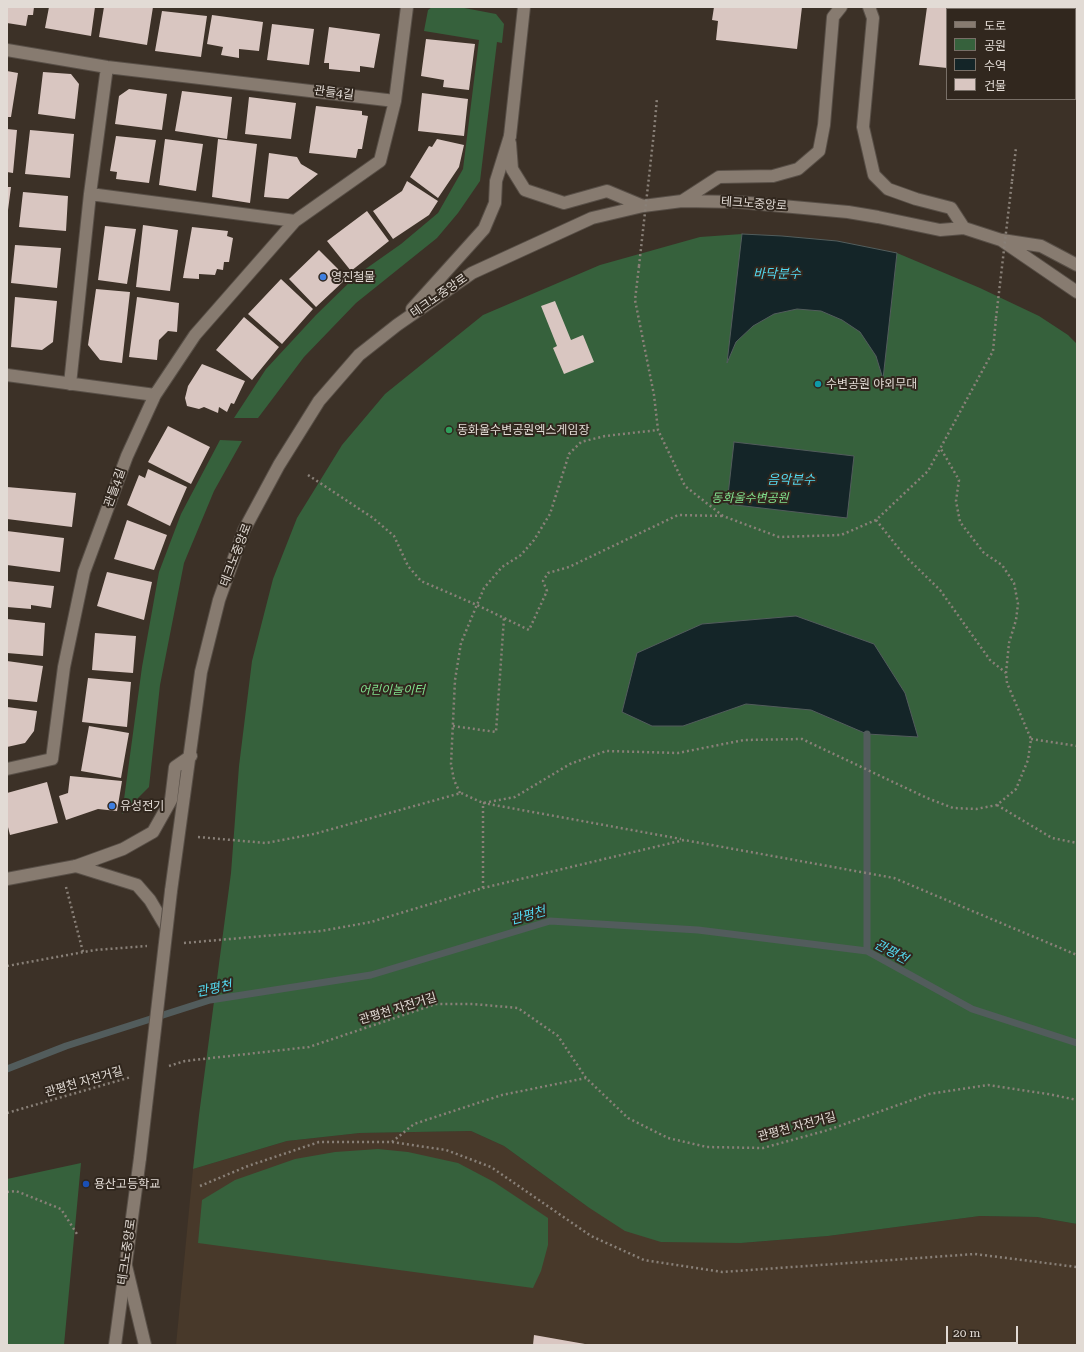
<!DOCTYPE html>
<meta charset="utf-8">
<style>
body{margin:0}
#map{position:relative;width:1084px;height:1352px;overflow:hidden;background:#3c3127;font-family:"Roboto Serif","Noto Sans KR",serif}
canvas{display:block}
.frame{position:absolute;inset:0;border:8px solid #e2dbd5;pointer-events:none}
.legend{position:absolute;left:946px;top:8px;width:130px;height:92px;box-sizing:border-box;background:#31271e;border:1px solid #786f67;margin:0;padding:5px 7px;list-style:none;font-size:12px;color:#e2dbd5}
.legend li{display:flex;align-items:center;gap:8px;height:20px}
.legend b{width:20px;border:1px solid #786f67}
.scale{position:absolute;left:946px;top:1326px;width:72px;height:18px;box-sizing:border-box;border:2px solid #e2dbd5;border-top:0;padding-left:5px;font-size:12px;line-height:14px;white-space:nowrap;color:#e2dbd5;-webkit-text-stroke:3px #31271e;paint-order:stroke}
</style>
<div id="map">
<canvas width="1084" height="1352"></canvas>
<div class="frame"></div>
<ul class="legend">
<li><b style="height:5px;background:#877b70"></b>도로</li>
<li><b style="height:11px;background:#36613c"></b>공원</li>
<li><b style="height:11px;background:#142528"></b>수역</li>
<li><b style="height:11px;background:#d9c6c1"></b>건물</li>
</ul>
<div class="scale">20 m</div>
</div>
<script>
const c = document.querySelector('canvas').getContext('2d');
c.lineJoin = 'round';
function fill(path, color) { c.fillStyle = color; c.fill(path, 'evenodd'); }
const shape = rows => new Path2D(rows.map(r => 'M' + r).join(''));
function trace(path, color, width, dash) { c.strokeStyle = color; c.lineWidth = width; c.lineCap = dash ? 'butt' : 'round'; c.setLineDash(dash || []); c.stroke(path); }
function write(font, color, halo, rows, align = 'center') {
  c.font = font + ' "Roboto Serif","Noto Sans KR",serif'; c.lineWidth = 4; c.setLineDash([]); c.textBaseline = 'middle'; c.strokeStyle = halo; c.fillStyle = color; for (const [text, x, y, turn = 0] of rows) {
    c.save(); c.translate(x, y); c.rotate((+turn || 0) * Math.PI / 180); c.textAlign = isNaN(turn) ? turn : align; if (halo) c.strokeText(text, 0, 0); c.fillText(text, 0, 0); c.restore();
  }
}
fill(shape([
 [471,1131,504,1146,588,1207,741,1243,828,1236,980,1216,1037,1217,1077,1224,1077,1345,176,1345,193,1169,287,1141,360,1133]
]), '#48392a');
fill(shape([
 [432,7,459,7,496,14,504,24,502,43,497,42,480,181,458,213,437,238,356,303,304,357,258,418,234,418,266,369,316,315,357,275,401,244,438,213,463,169,479,40,424,31,428,10],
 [742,234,782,236,837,241,897,253,980,288,1039,316,1068,335,1077,344,1077,1224,1037,1217,980,1216,828,1236,741,1243,661,1242,625,1231,588,1207,504,1146,471,1131,360,1133,287,1141,193,1169,199,1115,231,873,239,766,252,661,273,579,297,518,342,445,385,394,483,315,600,265,700,237],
 [220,440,242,441,214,491,184,563,160,685,149,787,122,814,142,667,159,572,181,514],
 [378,1149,408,1152,458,1163,494,1182,548,1218,548,1245,541,1271,533,1288,198,1243,202,1200,235,1180,295,1159,335,1152],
 [81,1163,64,1345,7,1345,7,1179]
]), '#36613c');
const water = shape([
 [742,234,782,236,837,241,897,253,883,379,876,356,860,332,842,320,821,311,797,309,774,314,753,326,736,342,727,363,742,234],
 [734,442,854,456,847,518,727,504,734,442],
 [796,616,874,644,905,693,918,737,867,734,811,710,746,704,683,726,652,726,622,712,637,653,702,624,796,616]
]);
fill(water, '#142528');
trace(water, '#525c5c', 1);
trace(shape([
 [867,734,867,951],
 [7,1069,66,1046,210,1000,371,975,550,921,698,930,867,951,972,1009,1077,1043]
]), '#525c5c', 7);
fill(shape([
 [7,7,34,7,33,15,28,15,26,26,7,23],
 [49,7,95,7,91,36,45,28],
 [104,7,153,7,147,45,99,37],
 [714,7,802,7,797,49,716,40,718,21,712,20],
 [927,7,1018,7,1018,9,947,9,947,68,919,65],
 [162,11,207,16,201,57,155,51],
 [212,15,263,22,259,51,239,49,239,58,221,55,223,47,207,44],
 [272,24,314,29,309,65,267,60],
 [329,27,380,34,374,68,360,66,360,72,329,69,329,63,324,63],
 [426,39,475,44,469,90,443,87,444,80,421,76],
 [7,71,18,73,11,117,7,117],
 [43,72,71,74,79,84,75,119,38,114],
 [129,89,167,94,162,130,115,124,119,96],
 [182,91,232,97,227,139,175,131],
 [422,93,468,99,464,136,418,131],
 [249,97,296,103,291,139,245,134],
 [316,106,362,111,362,115,368,116,362,149,358,149,356,158,309,153],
 [7,129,17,130,13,173,7,172],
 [30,130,74,134,70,178,25,174],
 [116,136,156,140,149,183,116,179,117,172,110,171],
 [165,139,203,144,196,191,159,185],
 [218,139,257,144,250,203,212,197],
 [437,139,464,145,459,167,438,198,410,177,429,146,432,147],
 [269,153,297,157,301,164,318,174,288,199,264,197],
 [407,181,438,201,429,215,393,239,373,211,402,191],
 [7,187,11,187,8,210,7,210],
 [23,192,68,196,66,231,19,227],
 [367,211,389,241,351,271,327,241],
 [143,225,178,230,170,291,136,287],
 [105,226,136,229,127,284,98,280],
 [192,227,228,231,227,236,233,238,229,262,224,262,223,270,217,269,215,275,199,274,199,279,183,278],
 [15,245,61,248,57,288,11,283],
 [319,250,347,278,316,307,289,279],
 [281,279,313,309,282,344,248,314],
 [96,289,130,292,122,363,100,360,88,345],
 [15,297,57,301,53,342,42,350,11,347],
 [137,297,179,303,177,332,168,331,159,340,157,360,129,357],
 [555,301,571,340,583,335,594,362,564,374,553,348,557,346,541,306],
 [244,317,279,347,252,380,216,350],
 [202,364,245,381,234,404,231,403,227,412,219,407,218,413,204,407,199,409,187,406,185,398,188,386],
 [168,426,210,447,191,484,148,462],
 [148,469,187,487,170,526,127,505,139,475,145,478],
 [7,487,76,493,72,527,7,519],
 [127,520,167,535,154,570,114,559],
 [7,531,64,538,60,572,7,565],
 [107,572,152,582,144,620,97,606],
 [7,581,54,586,51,608,31,605,31,609,7,607],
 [7,619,45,623,43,656,7,653],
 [95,633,136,636,133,673,92,670],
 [7,661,43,666,37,702,7,699],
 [88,678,131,682,127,727,82,722],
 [7,707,37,711,34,731,25,743,7,747],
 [89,726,129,733,121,778,81,771],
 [70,776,122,781,117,811,98,809,66,820,59,796,68,793],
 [47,782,58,823,10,835,7,823,7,793],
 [534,1335,585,1344,585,1345,533,1345]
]), '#d9c6c1');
const lane = shape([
 [126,1266,145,1345]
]);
const street = shape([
 [7,50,107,67,395,101],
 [510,136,524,7],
 [90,194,295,221],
 [7,375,155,395],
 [70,384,90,194,107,67],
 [7,769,52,759,64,667,84,572,127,456,155,395,195,335,295,221,380,161,395,101,407,7],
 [7,879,76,866]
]);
const secondary = shape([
 [869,7,873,18,863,127,874,175,888,189,916,199,951,208,964,228],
 [510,143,512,169,525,190,564,203,607,191,643,206],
 [682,201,719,177,773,176,798,169,819,151,824,125,833,17,841,7],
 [1002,240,1041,246,1077,265],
 [412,309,484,229,495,203,496,181,510,136],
 [76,866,123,849,153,832,171,800,175,767,191,756],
 [76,866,137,885,150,900,166,927],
 [171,891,201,672,219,600,244,530,279,465,319,401,359,355,397,325,472,273,592,218,643,206,682,201,738,202,848,212,878,217,940,230,964,228,1001,240,1077,292],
 [115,1345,140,1158]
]);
trace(lane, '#584f47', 14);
trace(street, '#584f47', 14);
trace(secondary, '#584f47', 14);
trace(shape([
 [654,132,657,98],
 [1012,181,1016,148],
 [639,266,635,300,654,395,658,430,685,486,723,516,779,537,841,535,876,520,928,471,993,351,996,318],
 [308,475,373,518,394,536,408,566,421,581,477,605,529,630,547,591,543,581,548,573,569,567,678,515,723,516],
 [876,520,904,555,940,590,990,660,1006,673],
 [453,726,496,732,504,618],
 [1031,739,1077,746],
 [460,793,454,780,451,764,455,680,461,643,484,588,502,567,521,555,534,540,550,514,569,454,581,442,605,436,658,430],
 [997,805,1052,838,1077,843],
 [198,837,266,843,314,834,461,793,483,803,515,797,570,764,606,751,678,753,744,740,802,739,927,798,953,808,976,809,997,805,1016,789,1028,760,1031,739,1007,683,1006,673,1009,643,1016,620,1018,604,1014,583,1002,565,984,553,960,522,956,501,959,480,941,449],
 [66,887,83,952],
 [483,888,483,803,681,839],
 [184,943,321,931,371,922,483,888,684,840,894,878,1077,955],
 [7,966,95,950,147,946],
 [169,1066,185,1061,309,1047,436,1004,473,1004,518,1008,558,1036,586,1078,628,1118,668,1138,707,1147,763,1148,828,1130,929,1094,988,1085,1048,1094,1077,1100],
 [7,1113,131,1077],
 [392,1142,414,1124,502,1095,586,1078],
 [200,1186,248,1166,319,1142,392,1142,446,1150,491,1167,591,1236,644,1260,722,1272,975,1254,1077,1267],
 [7,1192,16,1191,61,1209,77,1234]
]), '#898078', 2.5, [2, 3]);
trace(lane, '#877b70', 12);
trace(street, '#877b70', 12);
trace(secondary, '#877b70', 12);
const secondaryBridge = shape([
 [140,1158,171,891]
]);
trace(secondaryBridge, '#584f47', 14, []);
trace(shape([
 [639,266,654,132],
 [996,318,1012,181]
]), '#898078', 2.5, [2, 3]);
trace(secondaryBridge, '#877b70', 12);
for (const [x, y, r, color] of [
 [323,277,4,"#3f7fe0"],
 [818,384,4,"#0f9aa8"],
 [449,430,4,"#2e9e5b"],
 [112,806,4,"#3f7fe0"],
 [86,1184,4,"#1a4fb4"]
]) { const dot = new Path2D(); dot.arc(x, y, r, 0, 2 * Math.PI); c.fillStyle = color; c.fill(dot); trace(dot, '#31271e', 1.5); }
write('12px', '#e2dbd5', '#31271e', [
 ["관들4길",334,93,7],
 ["테크노중앙로",754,204,4],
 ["테크노중앙로",439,296,-35],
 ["관들4길",115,488,-70],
 ["테크노중앙로",236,555,-69],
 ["관평천 자전거길",398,1009,-17],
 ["관평천 자전거길",84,1082,-16],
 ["관평천 자전거길",797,1127,-15],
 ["테크노중앙로",127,1252,-82]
]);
write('12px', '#e2dbd5', '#31271e', [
 ["영진철물",331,277],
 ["수변공원 야외무대",826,384],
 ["동화울수변공원엑스게임장",457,430],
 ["유성전기",120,806],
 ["용산고등학교",94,1184]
], 'left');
write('italic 12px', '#80e08d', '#31271e', [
 ["동화울수변공원",750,498],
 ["어린이놀이터",392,690]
]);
write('italic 13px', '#53d8ef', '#31271e', [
 ["바닥분수",777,274],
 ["음악분수",791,480],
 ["관평천",528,916,-15],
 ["관평천",891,952,28],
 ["관평천",214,989,-12]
]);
</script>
